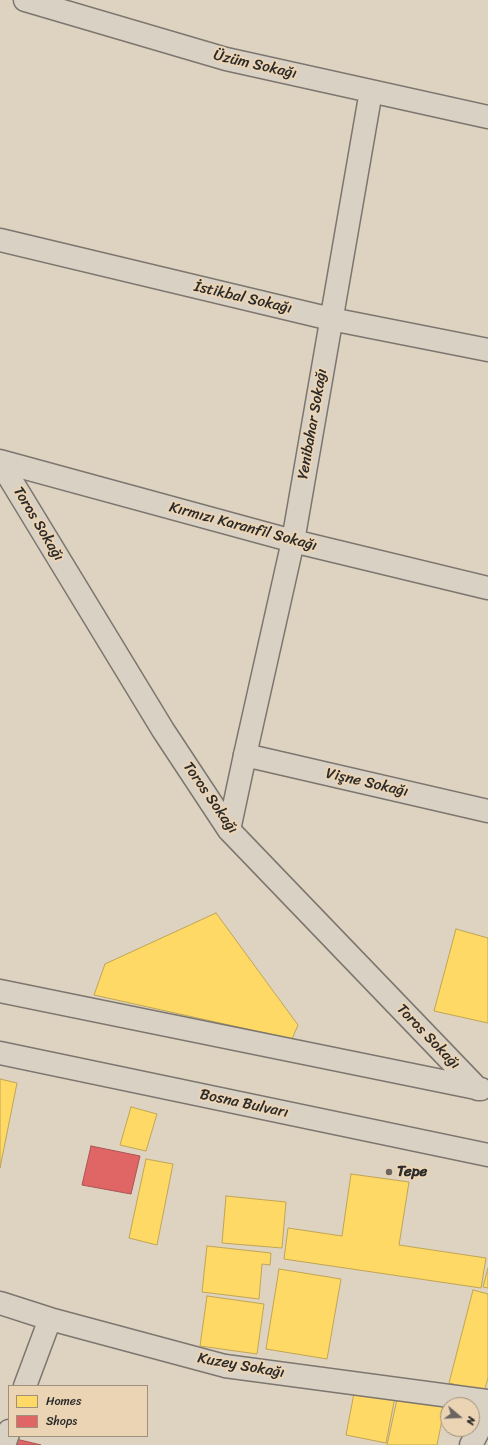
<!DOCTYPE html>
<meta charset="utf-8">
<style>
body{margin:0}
#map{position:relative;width:488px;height:1445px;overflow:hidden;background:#ded2c1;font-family:Sriracha,sans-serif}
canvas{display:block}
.legend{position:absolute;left:8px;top:1385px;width:140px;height:52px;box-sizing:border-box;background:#ebd4b4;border:1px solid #9e907d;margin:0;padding:5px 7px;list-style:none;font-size:12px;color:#2b2b2b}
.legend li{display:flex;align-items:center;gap:8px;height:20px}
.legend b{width:20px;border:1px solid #9e907d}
.north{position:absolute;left:440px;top:1397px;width:40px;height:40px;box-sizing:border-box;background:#ebd4b4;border:1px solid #9e907d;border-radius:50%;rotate:109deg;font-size:11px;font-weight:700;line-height:16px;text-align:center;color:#2b2b2b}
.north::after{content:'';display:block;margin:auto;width:14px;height:18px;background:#6a6560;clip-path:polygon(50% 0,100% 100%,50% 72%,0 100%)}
</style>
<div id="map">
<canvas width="488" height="1445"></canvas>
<ul class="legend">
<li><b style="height:11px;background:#ffd966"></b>Homes</li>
<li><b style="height:11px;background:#e06666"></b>Shops</li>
</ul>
<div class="north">N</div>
</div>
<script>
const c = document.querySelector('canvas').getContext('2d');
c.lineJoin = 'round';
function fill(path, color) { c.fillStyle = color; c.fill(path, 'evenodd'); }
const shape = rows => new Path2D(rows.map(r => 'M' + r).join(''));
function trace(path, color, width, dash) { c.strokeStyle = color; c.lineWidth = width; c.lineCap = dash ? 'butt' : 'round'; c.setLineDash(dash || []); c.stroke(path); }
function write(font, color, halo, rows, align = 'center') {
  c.font = font + ' Sriracha,sans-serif'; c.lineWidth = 4; c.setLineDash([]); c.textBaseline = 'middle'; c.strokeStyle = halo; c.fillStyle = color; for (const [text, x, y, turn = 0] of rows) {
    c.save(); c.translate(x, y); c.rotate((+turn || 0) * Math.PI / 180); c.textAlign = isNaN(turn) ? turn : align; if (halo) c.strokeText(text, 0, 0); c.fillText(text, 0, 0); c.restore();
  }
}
const homes = shape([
 [216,913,298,1025,292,1039,94,995,105,964,216,913],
 [456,929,488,938,488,1023,434,1011,456,929],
 [0,1079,17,1083,0,1168,0,1079],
 [131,1107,157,1114,146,1151,120,1145,131,1107],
 [146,1159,173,1164,157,1245,129,1238,146,1159],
 [351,1174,409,1182,399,1245,486,1258,481,1288,284,1259,288,1228,342,1236,351,1174],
 [226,1196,286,1202,282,1248,222,1243,226,1196],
 [207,1246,271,1253,270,1265,262,1264,259,1299,202,1292,207,1246],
 [488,1268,488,1288,483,1287,488,1268],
 [279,1269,341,1279,327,1359,266,1349,279,1269],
 [473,1290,488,1294,488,1378,484,1392,449,1383,473,1290],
 [207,1296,264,1304,257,1354,200,1346,207,1296],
 [355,1388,395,1397,386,1443,346,1435,355,1388],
 [398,1395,445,1405,437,1445,387,1445,398,1395]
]);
fill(homes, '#ffd966');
trace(homes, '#bfa554', 1);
const shops = shape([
 [91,1146,140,1156,131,1194,82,1185,91,1146],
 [16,1439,41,1445,14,1445,16,1439]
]);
fill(shops, '#e06666');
trace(shops, '#aa5454', 1);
const street = shape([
 [25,0,226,59,488,117],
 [0,240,331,319,488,350],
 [0,461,293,541,488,588],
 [245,755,293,541,371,91],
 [0,1303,50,1319,225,1366,488,1401],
 [25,1386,50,1319],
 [4,1445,9,1431],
 [471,1445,488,1412]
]);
const secondary = shape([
 [0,462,163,730,229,830,478,1089],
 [229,830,245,755,488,811],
 [0,991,481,1089],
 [0,1053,488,1155]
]);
trace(street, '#7c766e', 25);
trace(secondary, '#7c766e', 25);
trace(street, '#dad1c5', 22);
trace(secondary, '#dad1c5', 22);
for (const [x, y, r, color] of [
 [389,1172,4,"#6a6560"]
]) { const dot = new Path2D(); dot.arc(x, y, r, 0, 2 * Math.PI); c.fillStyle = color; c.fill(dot); trace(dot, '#ebd4b4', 1.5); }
write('15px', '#2b2b2b', '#ebd4b4', [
 ["Üzüm Sokağı",255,65,13],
 ["İstikbal Sokağı",243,298,13],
 ["Yenibahar Sokağı",313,424,-80],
 ["Toros Sokağı",38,524,59],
 ["Kırmızı Karanfil Sokağı",243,527,15],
 ["Vişne Sokağı",367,783,13],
 ["Toros Sokağı",210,798,55],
 ["Toros Sokağı",428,1037,46],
 ["Bosna Bulvarı",244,1104,12],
 ["Kuzey Sokağı",241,1366,10]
]);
write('bold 15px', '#2b2b2b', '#ebd4b4', [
 ["Tepe",397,1172]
], 'left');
</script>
